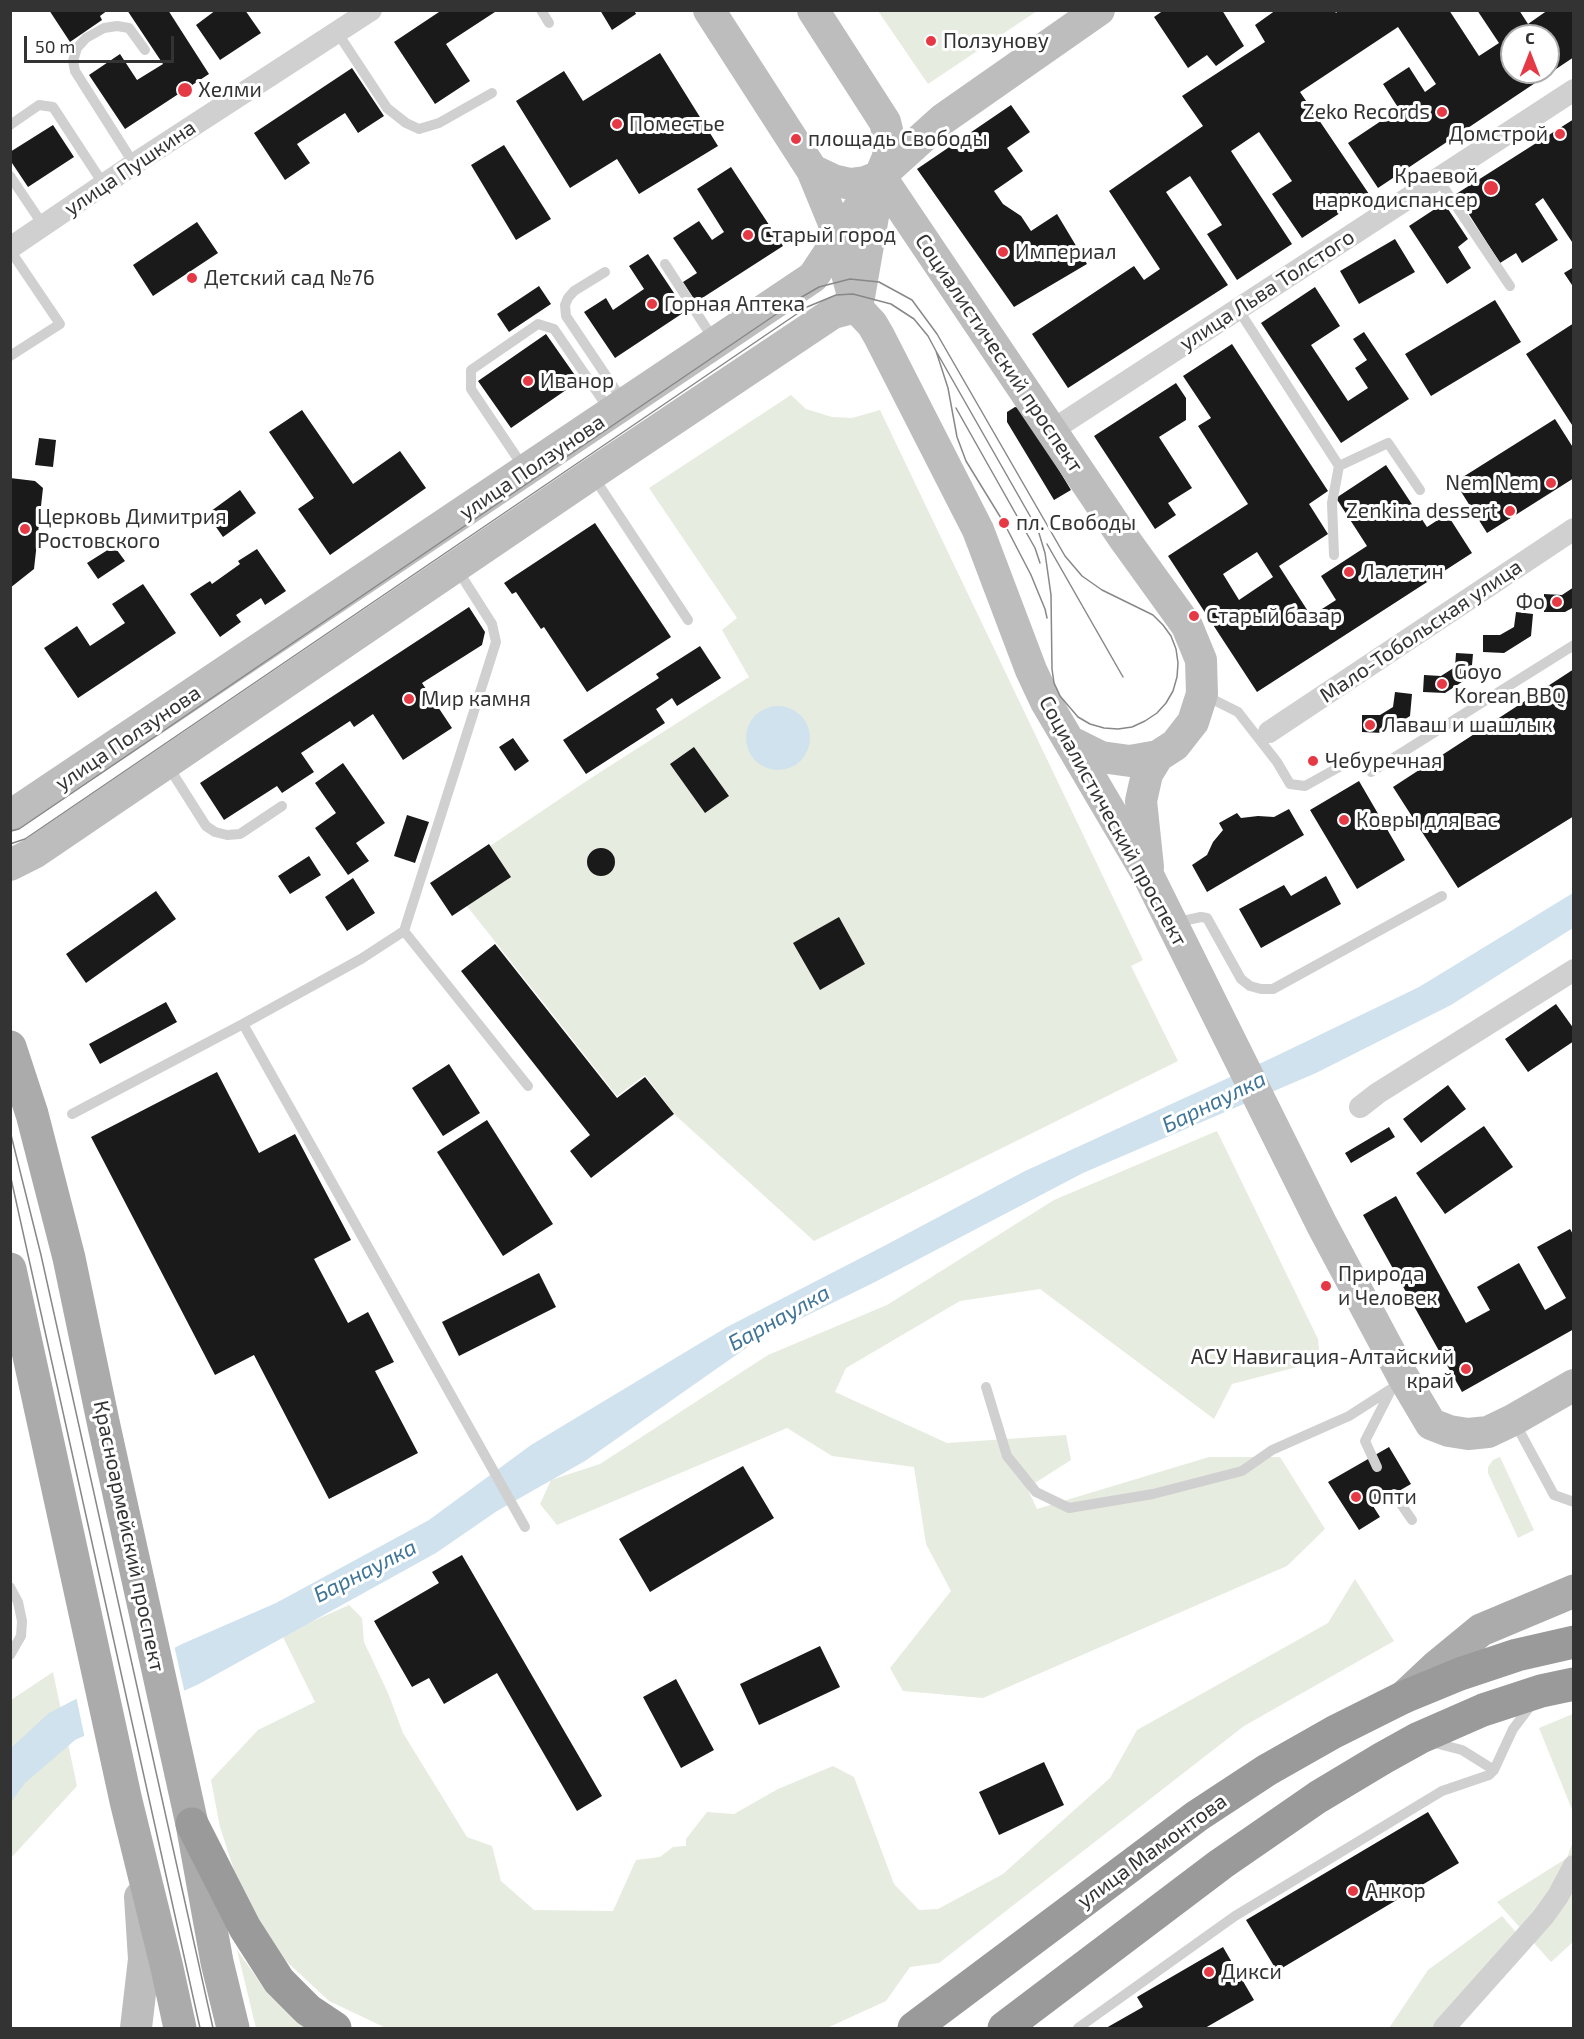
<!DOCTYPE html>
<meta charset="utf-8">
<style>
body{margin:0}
#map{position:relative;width:1584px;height:2039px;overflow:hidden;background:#fff;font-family:"Exo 2",sans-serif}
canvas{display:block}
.frame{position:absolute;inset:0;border:12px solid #333;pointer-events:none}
.north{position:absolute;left:1500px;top:24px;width:60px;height:60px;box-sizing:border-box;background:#fff;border:2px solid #adadad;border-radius:50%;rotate:0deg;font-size:16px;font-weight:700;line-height:24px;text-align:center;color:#333}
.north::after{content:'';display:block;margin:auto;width:21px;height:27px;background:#e63946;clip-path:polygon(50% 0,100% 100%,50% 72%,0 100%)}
.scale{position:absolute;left:24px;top:36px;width:150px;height:27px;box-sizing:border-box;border:3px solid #333;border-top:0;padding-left:8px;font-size:18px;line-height:21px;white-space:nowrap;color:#333;-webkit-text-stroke:4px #fff;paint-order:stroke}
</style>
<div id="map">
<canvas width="1584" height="2039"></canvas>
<div class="frame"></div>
<div class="north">С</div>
<div class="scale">50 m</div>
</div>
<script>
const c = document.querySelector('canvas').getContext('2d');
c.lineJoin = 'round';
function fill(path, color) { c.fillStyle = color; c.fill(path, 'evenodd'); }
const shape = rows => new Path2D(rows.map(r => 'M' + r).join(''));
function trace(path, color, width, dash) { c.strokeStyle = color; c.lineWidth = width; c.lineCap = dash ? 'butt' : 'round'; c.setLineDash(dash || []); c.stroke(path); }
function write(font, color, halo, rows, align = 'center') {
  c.font = font + ' "Exo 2",sans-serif'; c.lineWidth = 6; c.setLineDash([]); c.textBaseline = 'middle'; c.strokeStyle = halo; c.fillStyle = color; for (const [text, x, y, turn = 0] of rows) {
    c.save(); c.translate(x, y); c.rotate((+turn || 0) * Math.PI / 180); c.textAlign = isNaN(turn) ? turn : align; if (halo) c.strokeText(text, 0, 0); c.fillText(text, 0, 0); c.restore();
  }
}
fill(shape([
 [878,11,1037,11,928,84],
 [791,395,806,409,832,417,852,418,880,410,1143,960,1131,966,1178,1061,814,1241,674,1114,645,1075,617,1096,444,877,588,780,749,677,722,630,737,618,649,488],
 [1217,1131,1318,1339,1320,1361,1232,1384,1214,1419,1040,1289,960,1301,846,1368,835,1392,947,1443,1066,1435,1071,1460,1027,1488,1037,1509,1209,1457,1280,1457,1325,1529,1287,1566,983,1698,903,1691,890,1668,951,1591,926,1544,914,1467,832,1456,787,1428,557,1525,540,1504,551,1480,600,1464,768,1355,887,1305,1054,1200],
 [1500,1457,1534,1530,1518,1538,1488,1473,1488,1467,1493,1460],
 [1355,1579,1394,1641,1244,1726,939,1963,910,1967,886,2001,827,2028,386,2028,329,2001,284,1959,263,1928,234,1870,220,1827,211,1780,258,1730,315,1702,282,1635,349,1605,362,1618,364,1642,388,1693,403,1733,467,1837,492,1846,501,1881,534,1910,613,1911,636,1860,660,1857,673,1847,686,1846,686,1839,707,1812,734,1814,778,1789,833,1766,854,1777,894,1884,919,1910,938,1909,1003,1874,1110,1778,1137,1730,1328,1623],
 [53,1672,77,1786,11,1858,11,1700],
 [1573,1714,1573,1812,1539,1728],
 [1573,1841,1573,1942,1551,1962,1497,1902,1567,1858],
 [1502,1916,1520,1937,1435,2028,1389,2028,1428,1970],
 [237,1950,269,1995,306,2028,256,2028]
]), '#e6ecdf');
fill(shape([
 '746 738a32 32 0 1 1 64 0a32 32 0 1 1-64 0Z',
 [1573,893,1573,928,1451,1005,1316,1073,1083,1173,875,1282,759,1339,585,1461,497,1511,436,1553,199,1684,75,1740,25,1783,11,1802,11,1748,49,1713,182,1644,276,1603,429,1520,531,1445,727,1327,884,1246,1025,1171,1274,1057,1419,987]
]), '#cfe2ee');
fill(shape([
 [174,1645,185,1694,85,1739,76,1696]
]), '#fff');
fill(shape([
 [49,10,108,10,100,16,102,20,70,42],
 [127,10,168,10,209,74,125,129,89,75,120,54,137,80,163,64],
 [216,10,245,10,261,33,220,60,196,25],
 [442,10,498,10,446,44,470,81,435,104,394,42],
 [600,10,634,10,636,14,612,30],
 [1164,10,1222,10,1244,46,1216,66,1207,55,1188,68,1154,17],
 [1276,10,1334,10,1336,13,1339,10,1449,10,1479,56,1499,43,1477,10,1519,10,1528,24,1548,10,1574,10,1574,57,1378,188,1348,143,1399,109,1383,84,1409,67,1425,92,1436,84,1398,27,1300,92,1369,194,1302,238,1272,194,1292,181,1259,132,1231,151,1292,244,1237,280,1207,234,1222,225,1190,176,1166,192,1228,285,1068,388,1032,334,1134,266,1144,280,1160,269,1109,191,1203,126,1182,96,1265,42,1255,25],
 [1512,36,1548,36,1548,72,1512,72],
 [660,53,718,146,639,194,617,159,570,188,516,101,564,71,583,101],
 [352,68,384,116,358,133,345,113,297,144,310,163,285,180,254,133],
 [1011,105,1030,132,1007,148,1023,171,994,191,1003,204,1021,216,1031,231,1057,214,1087,264,1014,307,917,169],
 [1574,119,1574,245,1543,198,1535,204,1558,240,1522,263,1516,253,1500,263,1456,194],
 [53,125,74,157,28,187,10,160,10,152],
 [504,145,551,219,516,240,471,165],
 [731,167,783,246,696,302,683,282,697,273,673,238,699,221,712,240,724,232,697,189],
 [1444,203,1468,239,1458,247,1471,268,1447,284,1409,226],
 [197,222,218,253,153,296,133,265],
 [1395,239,1415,272,1359,304,1340,271],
 [648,254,686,311,615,358,584,312,606,298,613,310,644,289,629,266],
 [1574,267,1574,288,1564,273],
 [539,286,551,304,509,332,497,314],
 [1315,287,1340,326,1311,345,1348,401,1368,388,1355,368,1367,360,1353,339,1364,332,1409,399,1341,443,1261,323],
 [1495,300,1521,342,1431,396,1405,354],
 [1574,323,1574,428,1526,354],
 [546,334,579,381,511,428,478,381],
 [1232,344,1328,491,1309,504,1328,534,1279,566,1311,616,1336,600,1321,576,1367,546,1336,498,1386,465,1427,527,1447,514,1472,553,1257,692,1168,556,1248,504,1198,426,1211,418,1183,376],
 [1257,552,1273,577,1239,600,1223,574],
 [1176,383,1186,398,1186,420,1159,437,1192,488,1168,503,1176,515,1155,529,1094,436],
 [1015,407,1020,408,1024,412,1071,490,1054,500,1007,422,1007,412],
 [302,410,353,484,400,451,426,488,330,555,298,509,314,498,269,432],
 [1555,419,1574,449,1574,478,1487,533,1455,482],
 [39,438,56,440,53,467,35,465],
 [10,478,35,481,43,488,34,569,10,588],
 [240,490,256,513,223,537,207,514],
 [595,523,671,637,587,692,544,627,541,629,516,592,512,594,504,583],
 [114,546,125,561,98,579,87,563],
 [257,549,286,591,265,605,261,598,236,615,241,622,220,637,190,594,210,581,212,584,240,564,238,561],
 [143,584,176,633,78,698,44,648,77,626,90,646,125,623,112,604],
 [1574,587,1574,607,1565,612,1544,612,1544,594,1562,595],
 [469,607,485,632,482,645,422,683,452,728,403,760,373,714,354,727,350,721,301,753,314,772,282,793,277,786,224,820,200,783],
 [1516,612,1533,614,1531,636,1504,653,1483,652,1483,635,1500,635,1514,627],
 [700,646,721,678,677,706,672,698,656,709,665,723,586,774,563,740,659,678,656,674],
 [1456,653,1473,654,1471,676,1445,693,1423,692,1424,675,1441,676,1455,667],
 [1574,669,1574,816,1458,888,1393,787],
 [1395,692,1412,694,1410,716,1383,733,1362,732,1362,715,1380,715,1393,707],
 [513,738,529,761,515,771,499,747],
 [694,747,729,796,705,813,670,764],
 [343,763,385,823,356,843,369,861,348,875,315,828,336,813,315,783],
 [1359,781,1405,860,1357,889,1310,810],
 [1289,809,1304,835,1207,892,1192,865,1207,855,1213,842,1223,830,1219,823,1237,813,1241,818,1258,816,1274,817],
 [407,815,429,822,415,863,394,856],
 [489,844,511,877,452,916,430,883],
 '587 862a14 14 0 1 1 28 0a14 14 0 1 1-28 0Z',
 [309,856,321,875,290,894,278,876],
 [1326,876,1341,904,1261,948,1239,909,1284,885,1291,896],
 [353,878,375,913,347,931,325,897],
 [156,891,176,919,86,983,66,954],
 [839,917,865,964,820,990,793,943],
 [495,944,617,1098,645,1077,674,1114,591,1178,570,1151,590,1135,461,971],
 [166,1002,177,1022,100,1064,89,1044],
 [1556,1004,1574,1029,1574,1041,1528,1072,1505,1039],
 [449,1064,480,1113,443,1136,412,1088],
 [217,1072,259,1153,295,1134,351,1240,314,1259,348,1323,368,1312,394,1362,375,1371,418,1453,329,1499,254,1355,215,1375,91,1137],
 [1448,1085,1466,1109,1421,1143,1403,1119],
 [487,1120,553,1224,503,1256,437,1152],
 [1484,1126,1513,1167,1445,1214,1416,1173],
 [1389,1127,1395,1137,1351,1163,1345,1153],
 [1396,1196,1466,1323,1490,1310,1477,1287,1519,1263,1545,1310,1566,1298,1537,1247,1570,1229,1574,1236,1574,1329,1462,1392,1363,1215],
 [539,1273,556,1307,459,1356,442,1322],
 [1389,1447,1411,1484,1373,1506,1380,1517,1359,1530,1328,1482],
 [743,1466,774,1518,650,1592,619,1539],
 [462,1555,602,1796,577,1811,497,1673,444,1704,429,1678,412,1687,374,1621,439,1583,432,1572],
 [820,1646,840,1687,759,1725,740,1684],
 [676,1679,714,1750,681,1768,643,1697],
 [1044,1762,1064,1805,999,1835,979,1792],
 [1428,1812,1459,1863,1277,1971,1246,1920],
 [1223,1947,1254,2000,1205,2028,1106,2028,1143,2007,1137,1997]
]), '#1a1a1a');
trace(shape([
 [541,10,549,23],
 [337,32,387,108,406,123,419,129,439,123,492,93],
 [10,125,39,105,53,107,104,185],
 [134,164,75,71,73,61,77,48,86,38,104,28,117,26,129,28,145,50],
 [10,176,43,225],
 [1438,179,1510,286],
 [10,250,60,324,10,356],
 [665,264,714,340],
 [605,272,574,291,568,298,565,305,566,316,623,401],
 [1238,309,1339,466,1388,443,1420,490],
 [524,468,471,389,471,370,538,324,554,329,610,411],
 [593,476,688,620],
 [1334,555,1332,503,1339,466],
 [1204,695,1238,712,1277,762,1290,784,1305,786,1350,761,1365,763,1371,772,1574,645],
 [168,766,206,826,215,832,227,835,240,834,282,806],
 [1176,925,1187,920,1201,917,1207,918,1241,979,1250,986,1261,989,1273,989,1442,896],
 [404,931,528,1086],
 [243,1024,361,959,404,931,496,642,492,624,457,569],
 [72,1114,243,1024,525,1527],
 [986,1387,1007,1456,1036,1492,1069,1508,1153,1494,1242,1471,1272,1450,1349,1416,1391,1389],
 [1514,1421,1554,1495,1574,1502],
 [1377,1467,1365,1441,1391,1390],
 [1394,1494,1412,1520],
 [10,1587,18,1602,22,1621,21,1636,10,1655],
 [1431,1742,1462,1750,1494,1770,1513,1729,1532,1704],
 [1078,2028,1235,1916,1442,1791,1489,1775,1494,1770]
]), '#d0d0d0', 10);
trace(shape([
 [10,248,134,164,371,10],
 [1051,431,1574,90],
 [1269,732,1574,529],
 [1360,1107,1378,1093,1574,970],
 [1444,2028,1543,1917,1558,1896,1574,1866]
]), '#d0d0d0', 22);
trace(shape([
 [709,10,812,170,833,221,856,307,872,324,879,336,978,530,1031,670,1046,702,1149,877,1322,1225,1402,1375,1431,1424,1449,1431,1468,1434,1488,1432,1513,1420,1574,1385],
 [813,10,885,122,887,130,889,142,888,157,880,176,859,297],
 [812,170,833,180,850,184,865,182,880,176],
 [880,176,1125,540,1187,626,1201,660,1202,694,1193,722,1175,745,1158,756,1130,761,1101,757,1069,741],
 [10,816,813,277,880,176,943,119,1099,10],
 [10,865,34,853,592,474,833,313,856,307],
 [1148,867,1141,801,1147,774,1158,756],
 [136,2028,144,1959,140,1897]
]), '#bdbdbd', 32);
trace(shape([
 [10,1047,32,1114,69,1258,104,1426,192,1824,217,1962,233,2028],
 [10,1269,126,1801,167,1968,180,2028],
 [1404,1697,1436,1667,1481,1630,1574,1591]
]), '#ababab', 33);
trace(shape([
 [192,1824,245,1928,279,1981,308,2010,335,2028],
 [914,2028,1197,1816,1267,1770,1334,1732,1404,1697,1460,1674,1517,1655,1574,1642],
 [1004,2028,1221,1864,1318,1797,1383,1758,1419,1738,1483,1710,1541,1691,1574,1684]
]), '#9a9a9a', 33);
trace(shape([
 [956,408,1035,548,1040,563],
 [1047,544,1123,677],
 [10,831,19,829,800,298,819,287,850,279,879,282,912,300,937,334,1065,556,1082,576,1102,590,1153,615,1163,625,1171,636,1176,649,1178,663,1177,677,1173,691,1166,703,1157,713,1145,721,1132,727,1118,729,1104,728,1090,724,1078,717,1060,696,1054,683,1052,669,1051,595,1045,553,1038,530,936,351],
 [10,844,25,839,807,307,836,295,853,294,891,304,914,319,928,336,936,351,948,388,957,437,966,461,1004,523,1031,575,1045,609,1047,618],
 [10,1131,41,1255,213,2028],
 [10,1174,200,2028]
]), '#888', 1.5);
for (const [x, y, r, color] of [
 [931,41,6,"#e63946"],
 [185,90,8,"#e63946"],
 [1442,112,6,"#e63946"],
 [617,124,6,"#e63946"],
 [1560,134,6,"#e63946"],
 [796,139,6,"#e63946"],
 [1491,188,8,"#e63946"],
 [748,235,6,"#e63946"],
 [1003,252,6,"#e63946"],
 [192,278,6,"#e63946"],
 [652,304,6,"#e63946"],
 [528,381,6,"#e63946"],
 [1551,483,6,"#e63946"],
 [1510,511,6,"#e63946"],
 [1004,523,6,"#e63946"],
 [25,529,6,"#e63946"],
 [1349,572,6,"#e63946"],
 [1557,602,6,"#e63946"],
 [1194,616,6,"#e63946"],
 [1442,684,6,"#e63946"],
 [409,699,6,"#e63946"],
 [1370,725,6,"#e63946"],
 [1313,761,6,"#e63946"],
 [1344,820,6,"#e63946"],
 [1326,1286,6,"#e63946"],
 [1466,1369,6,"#e63946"],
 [1356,1497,6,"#e63946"],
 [1353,1891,6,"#e63946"],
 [1209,1972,6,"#e63946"]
]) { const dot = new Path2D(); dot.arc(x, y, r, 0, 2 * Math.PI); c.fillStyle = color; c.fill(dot); trace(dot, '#fff', 2); }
write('21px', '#333', '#fff', [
 ["Ползунову",943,41],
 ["Хелми",198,90],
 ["Zeko Records",1430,112,"right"],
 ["Поместье",629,124],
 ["Домстрой",1548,134,"right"],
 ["площадь Свободы",808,139],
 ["Краевой",1478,176,"right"],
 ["наркодиспансер",1478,200,"right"],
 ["Старый город",760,235],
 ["Империал",1015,252],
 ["Детский сад №76",204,278],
 ["Горная Аптека",664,304],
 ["Иванор",540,381],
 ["Nem Nem",1539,483,"right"],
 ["Zenkina dessert",1498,511,"right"],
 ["Церковь Димитрия",37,517],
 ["Ростовского",37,541],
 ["пл. Свободы",1016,523],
 ["Лалетин",1361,572],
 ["Фо",1545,602,"right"],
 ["Старый базар",1206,616],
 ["Goyo",1454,672],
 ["Korean BBQ",1454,696],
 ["Мир камня",421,699],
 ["Лаваш и шашлык",1382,725],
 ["Чебуречная",1325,761],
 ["Ковры для вас",1356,820],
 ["Природа",1338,1274],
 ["и Человек",1338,1298],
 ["АСУ Навигация-Алтайский",1454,1357,"right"],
 ["край",1454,1381,"right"],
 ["Опти",1368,1497],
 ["Анкор",1365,1891],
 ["Дикси",1221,1972]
], 'left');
write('21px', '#333', '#fff', [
 ["улица Пушкина",130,168,-34],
 ["улица Льва Толстого",1267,290,-33],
 ["Социалистический проспект",999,353,56],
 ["улица Ползунова",532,467,-34],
 ["Мало-Тобольская улица",1421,631,-34],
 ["улица Ползунова",128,738,-34],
 ["Социалистический проспект",1113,821,61],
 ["Красноармейский проспект",129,1536,78],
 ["улица Мамонтова",1152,1851,-36]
]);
write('italic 22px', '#3f7597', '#fff', [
 ["Барнаулка",1214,1102,-26],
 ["Барнаулка",779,1318,-29],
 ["Барнаулка",365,1571,-27]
]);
</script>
